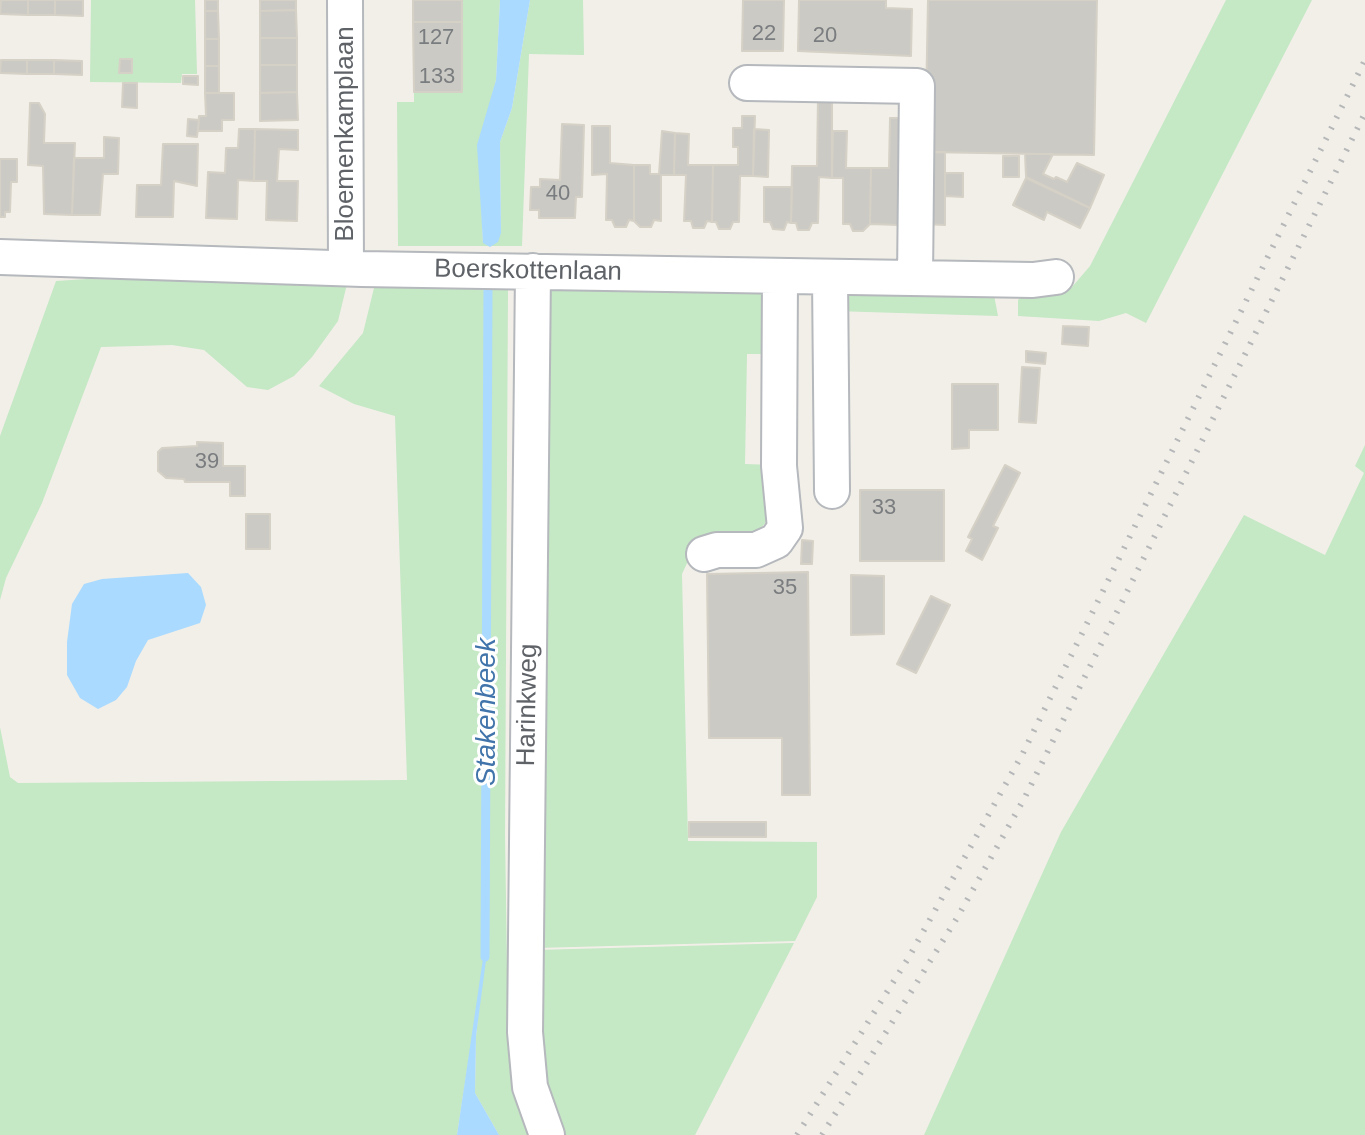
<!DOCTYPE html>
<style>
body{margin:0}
canvas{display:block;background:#f1efe8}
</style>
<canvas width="1365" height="1135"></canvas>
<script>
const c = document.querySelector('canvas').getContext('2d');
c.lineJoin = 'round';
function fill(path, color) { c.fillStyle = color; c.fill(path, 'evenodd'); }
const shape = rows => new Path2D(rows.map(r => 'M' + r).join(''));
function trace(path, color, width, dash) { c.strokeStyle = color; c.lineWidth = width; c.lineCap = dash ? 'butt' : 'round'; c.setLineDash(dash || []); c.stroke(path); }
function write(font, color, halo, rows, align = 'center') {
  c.font = font + ' Helvetica,sans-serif'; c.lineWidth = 6; c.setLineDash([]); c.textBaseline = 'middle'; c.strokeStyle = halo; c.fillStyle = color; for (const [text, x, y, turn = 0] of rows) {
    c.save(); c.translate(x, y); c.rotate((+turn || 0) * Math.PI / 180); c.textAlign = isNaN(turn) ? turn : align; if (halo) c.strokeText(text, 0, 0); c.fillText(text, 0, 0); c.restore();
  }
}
fill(shape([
 [91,0,195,0,197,74,182,74,181,83,90,82],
 [462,0,500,0,496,80,489,109,481,198,483,243,501,233,500,142,512,108,530,0,583,0,584,55,529,54,522,246,398,246,397,102,414,102,414,92,462,92],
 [1226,0,1312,0,1146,323,1126,313,1099,321,1018,316,1018,300,1022,296,1058,293,1072,287,1090,266],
 [87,279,347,284,338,321,312,357,294,376,268,390,247,387,204,350,172,345,101,347,42,503,6,578,0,600,0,436,56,281],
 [375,284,508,287,505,835,508,1032,535,1135,499,1135,475,1093,476,1036,486,945,457,1135,0,1135,0,727,10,777,18,783,407,780,395,416,354,404,319,386,363,333],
 [549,286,758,288,765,296,766,354,747,354,745,464,773,465,774,512,753,538,696,544,682,574,688,841,817,842,817,897,795,941,536,948],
 [842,293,994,295,998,316,834,311],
 [1365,445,1365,1135,924,1135,1061,832,1244,515,1325,555,1364,473,1355,466],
 [794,943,695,1135,561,1135,538,1046,536,950]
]), '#c5e8c5');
fill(shape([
 [500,0,530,0,512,108,500,142,501,233,498,242,490,247,483,243,477,145,496,80],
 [188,573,201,587,206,605,200,623,148,640,136,661,127,687,116,700,98,709,80,698,67,675,67,642,72,604,84,584,102,579],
 [485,945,488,945,476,1036,475,1093,499,1135,457,1135]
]), '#aadaff');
trace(shape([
 [485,957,488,287]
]), '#aadaff', 9);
const building = shape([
 [1,0,28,0,28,15,0,14,1,0],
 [28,0,55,0,55,15,28,15,28,0],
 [55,0,83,0,83,16,55,15,55,0],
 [205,0,218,0,218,11,205,11,205,0],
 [260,0,296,0,296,10,260,11,260,0],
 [413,0,462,0,462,22,413,22,413,0],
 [743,0,784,0,783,51,742,51,743,0],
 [799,0,886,0,886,8,912,9,911,56,798,51,799,0],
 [928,0,1097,0,1094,155,925,152,928,0],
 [296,10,297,38,260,38,260,11,296,10],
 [205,11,218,11,219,39,205,39,205,11],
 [413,22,462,22,462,92,414,92,413,22],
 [260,38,297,38,297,65,260,65,260,38],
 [205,39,219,39,219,66,205,66,205,39],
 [120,59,132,59,132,73,119,73,120,59],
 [1,60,27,60,27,74,0,73,1,60],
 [27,60,54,60,54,74,27,74,27,60],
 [54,60,82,61,82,75,54,74,54,60],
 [260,65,297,65,297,92,260,93,260,65],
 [205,66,219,66,219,93,205,93,205,66],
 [183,76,198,76,198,85,183,84,183,76],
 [123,83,137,83,137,108,122,107,123,83],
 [297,92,298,120,260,121,260,93,297,92],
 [205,93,234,93,234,120,222,120,222,131,198,131,199,116,206,116,205,93],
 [818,95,832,95,832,178,819,177,818,223,812,223,809,230,798,230,796,223,791,223,792,166,817,166,818,95],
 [30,103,39,103,45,114,44,143,75,143,72,215,44,214,43,166,28,165,30,103],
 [742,116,755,116,753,176,740,176,739,222,733,222,730,229,719,229,716,222,712,222,713,165,738,165,738,147,733,147,733,128,742,128,742,116],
 [890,118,911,118,910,179,898,179,898,225,870,224,871,168,889,168,890,118],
 [188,119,199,120,197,137,187,136,188,119],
 [562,124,584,125,582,197,576,197,575,218,539,218,539,210,530,210,531,187,540,187,540,179,560,180,562,124],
 [592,126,610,126,610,163,634,165,634,221,629,220,626,227,615,227,612,220,606,220,607,174,592,175,592,126],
 [239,129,255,129,254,181,238,180,237,219,206,218,208,172,225,173,226,148,238,148,239,129],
 [255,129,298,130,298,150,279,149,277,181,298,181,297,221,266,220,267,181,254,181,255,129],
 [754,129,769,130,768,177,753,176,754,129],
 [662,131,675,133,674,175,661,175,661,221,654,220,651,227,640,227,634,221,634,165,650,165,650,174,659,174,662,131],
 [833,131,847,131,846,168,871,168,870,224,863,231,853,231,850,224,843,224,843,178,832,178,833,131],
 [675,133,689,134,688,165,713,165,712,222,707,221,704,228,693,228,691,221,684,221,686,175,674,175,675,133],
 [104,137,119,138,118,174,103,174,100,215,72,215,74,158,104,158,104,137],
 [163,144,198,144,197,186,174,181,173,217,136,217,137,185,161,185,163,144],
 [923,152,945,152,945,225,923,224,923,152],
 [1025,154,1053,154,1043,174,1054,179,1056,177,1067,182,1077,163,1104,175,1090,208,1026,177,1025,154],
 [1003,156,1019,156,1019,177,1003,177,1003,156],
 [0,159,17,159,17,182,11,182,10,212,5,212,5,217,0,217,0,159],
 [945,173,963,173,963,197,945,196,945,173],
 [1026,178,1090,208,1080,228,1047,212,1044,220,1013,205,1026,178],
 [764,187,792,187,791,223,787,222,784,230,773,229,770,222,764,222,764,187],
 [1063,326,1089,327,1088,346,1062,344,1063,326],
 [1026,351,1046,353,1045,364,1026,362,1026,351],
 [1022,367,1040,368,1036,423,1019,422,1022,367],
 [952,384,998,384,998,430,969,430,969,448,952,449,952,384],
 [197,442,223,443,223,466,245,466,245,496,230,496,230,482,185,482,184,479,166,478,158,471,158,452,162,448,197,446,197,442],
 [1005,465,1020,473,993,526,998,528,982,560,966,551,972,539,968,537,1005,465],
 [860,490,944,490,944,561,860,561,860,490],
 [246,514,270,514,270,549,246,549,246,514],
 [802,540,813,541,812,564,801,564,802,540],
 [808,572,810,795,782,795,782,738,709,738,707,574,808,572],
 [851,575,884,576,884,634,851,635,851,575],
 [931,596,950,605,916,673,897,664,931,596],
 [689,822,766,822,766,837,689,837,689,822]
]);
fill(building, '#cccac5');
trace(building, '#d6d1c6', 2);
const minor = shape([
 [345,0,346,268],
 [747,83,917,86,915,278],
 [0,257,362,269,1033,280,1056,277],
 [533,271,525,1032,530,1087,547,1135],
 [830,277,832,491],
 [704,554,717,550,756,550,776,541,785,528,779,466,780,276]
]);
trace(minor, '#b5b8bc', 38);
trace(minor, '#fff', 34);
trace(shape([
 [797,1135,909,957,1023,753,1365,60],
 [822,1135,957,918,1024,799,1365,113]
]), '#b6b7b8', 6, [2, 10]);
write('22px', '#7a7d7f', null, [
 ["22",764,34],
 ["20",825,36],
 ["127",436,38],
 ["133",437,77],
 ["40",558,194],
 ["39",207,462],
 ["33",884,508],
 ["35",785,588]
]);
write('26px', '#5f6368', '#fff', [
 ["Bloemenkamplaan",346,134,-90],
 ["Boerskottenlaan",528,271,1],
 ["Harinkweg",528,705,-89]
]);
write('italic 28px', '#4174aa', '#fff', [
 ["Stakenbeek",487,712,-90]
]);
</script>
